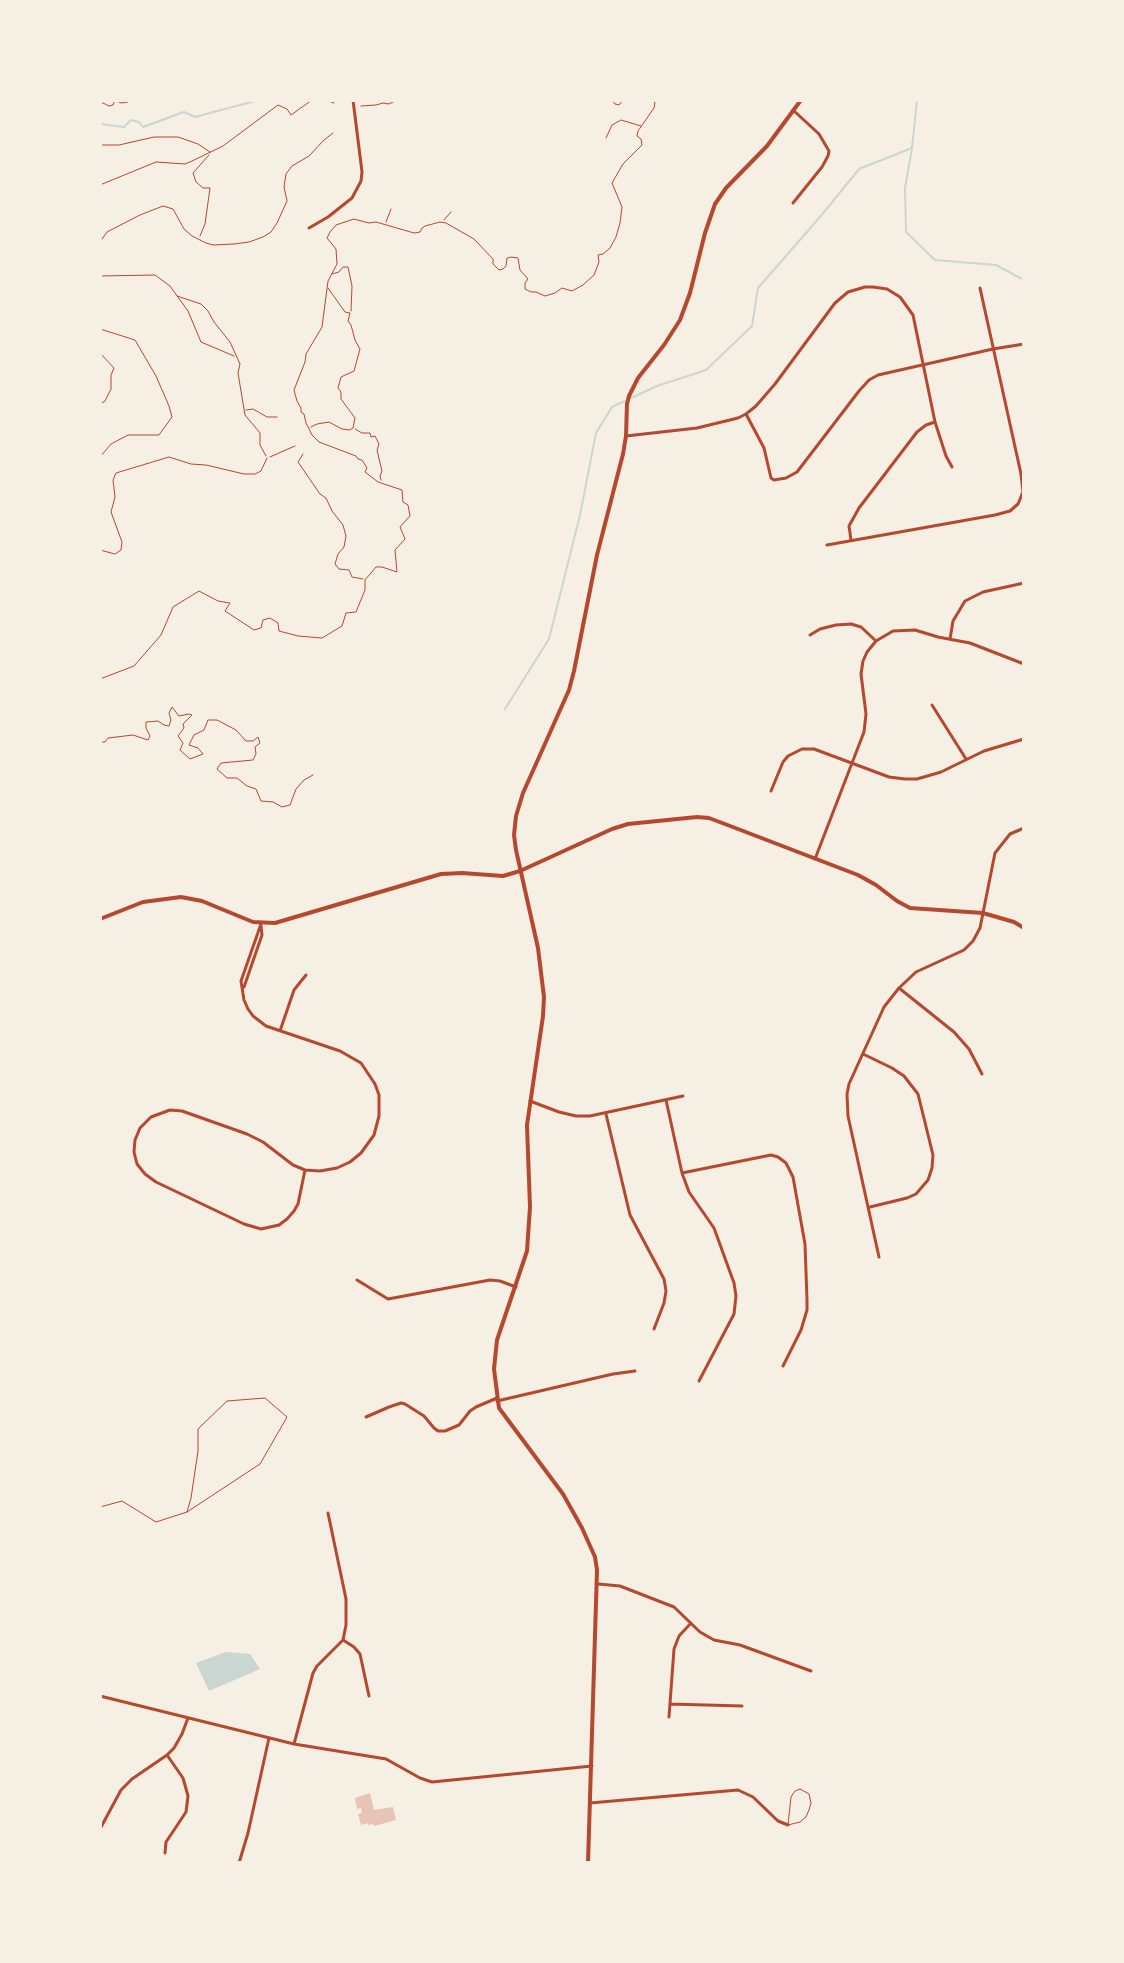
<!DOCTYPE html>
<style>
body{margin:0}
#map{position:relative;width:1124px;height:1963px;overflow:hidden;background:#f6efe4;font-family:"Space Grotesk",sans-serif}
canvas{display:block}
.frame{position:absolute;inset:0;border:102px solid #f6efe4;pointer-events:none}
</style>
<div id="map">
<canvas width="1124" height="1963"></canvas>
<div class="frame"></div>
</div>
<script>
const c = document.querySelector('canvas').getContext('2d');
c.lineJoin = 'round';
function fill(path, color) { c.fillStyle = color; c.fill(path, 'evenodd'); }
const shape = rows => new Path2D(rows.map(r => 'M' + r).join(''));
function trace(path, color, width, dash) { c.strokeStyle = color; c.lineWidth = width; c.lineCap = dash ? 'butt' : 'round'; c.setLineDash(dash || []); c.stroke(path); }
fill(shape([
 [226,1652,250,1654,260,1669,209,1691,196,1663]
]), '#c9d6d2');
trace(shape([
 [917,100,912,148,905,188,906,232,935,260,996,265,1024,280],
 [100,124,124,127,131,120,139,122,143,127,184,112,195,117,259,100],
 [631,398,657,386,706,370,752,326,758,288,820,217,859,169,912,148],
 [505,709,549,639,580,515,596,433,612,407,625,401]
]), '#c9d6d2', 2);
fill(shape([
 [370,1793,374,1810,393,1807,396,1820,374,1826,373,1824,368,1825,368,1823,361,1825,358,1814,362,1813,361,1808,357,1809,355,1798]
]), '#e6c5b7');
trace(shape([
 [326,100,334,103],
 [612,100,615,104,619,105,623,100],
 [100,104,103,103,109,106,113,105,115,100,121,103,128,102,130,100],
 [361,106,376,105,383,103,389,104,397,100],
 [606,138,612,125,621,120,641,126],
 [100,145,119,145,154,137,178,137,198,144,210,152],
 [100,185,156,162,185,164,190,162,223,146,278,105,287,109,291,115,312,100],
 [444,220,451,212],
 [386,222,391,209],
 [200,236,205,224,210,188,203,188,196,182,193,173,209,155],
 [100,242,107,232,140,215,163,206,173,209,184,229,192,236,206,243,213,245,234,244,249,242,263,237,271,232,277,223,287,201,284,187,286,174,292,166,309,156,324,140,333,133],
 [332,274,339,272,343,267,348,267,352,286,351,311],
 [100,276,155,275,170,286,188,311,201,342,234,356],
 [177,296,201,304,208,311,214,322,230,342,240,364,238,373,245,415,260,433,260,445,266,456],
 [100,329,135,340,156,376,169,406,172,417,159,435,128,435,111,444,100,457],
 [100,353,114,368,111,375,111,389,105,401,100,404],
 [246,410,253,409,267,417,277,417],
 [311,427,317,424,329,422,342,429,350,430,353,428,355,418,341,399,341,392,338,388,341,377,354,371,360,349,355,340,351,325,348,321,350,313,345,312,328,288],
 [355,429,362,433,370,433,371,437,375,436,379,444,377,450,382,471,380,476,381,480],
 [303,454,298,462,320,494,326,498,332,511,343,525,346,536,344,547,338,554,335,564,339,569,349,570,352,577,363,579],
 [270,457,295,446],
 [100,550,115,554,121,550,122,542,111,512,115,497,113,480,116,473,169,457,191,464,206,465,244,474,255,474,261,471,267,458],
 [100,679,134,666,161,635,173,607,199,591,218,601,230,603,225,611,254,630,261,628,263,620,270,618,278,623,279,631,298,636,322,638,342,626,346,613,356,612,365,590,365,580,376,567,382,567,397,572,395,550,405,539,400,527,410,516,408,505,403,502,402,490,378,482,365,472,367,468,362,460,358,459,356,456,319,442,312,435,306,423,304,414,301,412,301,408,297,401,294,390,305,362,306,354,322,327,328,281,337,264,336,249,327,238,330,232,336,225,354,219,369,223,376,222,414,233,420,232,422,228,425,226,440,222,446,223,474,239,493,259,493,264,499,270,503,269,506,266,507,258,511,257,518,258,520,270,528,279,525,283,525,289,531,292,536,292,545,296,555,293,562,288,572,291,583,285,594,275,599,262,598,255,603,254,610,248,616,237,620,223,622,207,612,183,623,164,642,145,641,139,637,136,638,131,654,108,655,102,650,100],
 [100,742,105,742,108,738,133,735,148,740,150,736,146,728,146,722,158,721,164,725,169,726,171,720,169,713,172,707,179,716,189,714,192,715,183,724,184,728,178,736,183,743,180,750,190,759,203,754,198,748,189,745,194,735,204,730,208,720,217,720,236,730,246,741,253,741,258,737,260,743,255,747,256,754,253,760,221,763,217,769,227,778,237,778,247,786,256,789,261,801,273,802,282,807,290,805,296,789,304,780,313,775]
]), '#b5482f', 1);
trace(shape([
 [100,1507,122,1501,156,1522,187,1512,260,1464,287,1417,265,1398,227,1401,198,1429,198,1451,191,1498,187,1512],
 [800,1789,809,1794,811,1803,809,1810,806,1817,800,1822,788,1825,791,1797,795,1791,800,1789]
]), '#b5482f', 1);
trace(shape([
 [793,203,822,167,828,156,829,151,819,134,793,110],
 [746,414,764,448,771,478,774,480,786,478,797,472,859,391,869,380,878,375,993,349,1024,344],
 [626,436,697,428,738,418,746,414,756,406,775,384,835,303,848,292,865,287,873,287,887,289,900,297,913,315,935,422,946,456,952,467],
 [851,540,849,526,859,508,917,432,926,425,935,422],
 [827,545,995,515,1010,511,1018,504,1023,492,1021,474,980,288],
 [810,635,820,629,836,625,851,624,861,627,876,641],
 [950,639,953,621,965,601,983,592,1024,583],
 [932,705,966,759],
 [771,791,783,762,788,756,802,749,814,749,889,777,905,779,917,779,941,772,984,751,1024,739],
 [815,859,864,732,866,714,861,674,863,661,867,652,876,641,893,631,915,630,938,637,970,643,1024,664],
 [261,924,241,981,244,1000,248,1009,253,1016,266,1026,340,1051,361,1063,375,1084,379,1095,379,1116,374,1135,361,1153,350,1162,337,1168,320,1171,305,1170,293,1165,263,1142,247,1134,182,1111,170,1110,151,1117,140,1128,135,1140,134,1152,137,1164,145,1174,156,1182,244,1224,261,1229,279,1225,287,1219,294,1211,298,1204,305,1170],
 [244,987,262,935,261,926],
 [899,988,954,1032,969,1049,982,1074],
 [280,1031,294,990,306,975],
 [863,1054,892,1068,904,1076,918,1094,933,1155,932,1168,928,1180,916,1194,907,1198,870,1207],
 [666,1100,682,1173,689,1192,714,1228,734,1283,736,1296,734,1314,699,1381],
 [530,1101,559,1112,576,1116,590,1116,683,1096],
 [606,1114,630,1215,664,1279,666,1291,664,1303,654,1329],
 [682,1173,771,1155,778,1157,786,1163,793,1177,805,1244,807,1300,807,1310,801,1330,783,1366],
 [879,1257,848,1116,847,1094,849,1084,884,1007,899,988,916,972,964,950,973,941,980,928,995,853,1010,834,1024,828],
 [357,1280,388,1299,490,1280,500,1281,516,1287],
 [497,1401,613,1374,635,1371],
 [366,1417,389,1407,401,1403,405,1404,424,1416,434,1428,438,1431,445,1431,459,1425,470,1411,476,1407,497,1398],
 [598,1584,620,1586,674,1607,700,1632,714,1640,740,1645,811,1671],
 [343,1640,354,1647,360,1654,369,1696],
 [100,1696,294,1744,386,1759,420,1778,432,1782,592,1766],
 [670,1704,742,1706],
 [669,1717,674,1649,679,1636,691,1623],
 [294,1744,313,1673,317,1666,343,1640,346,1625,346,1599,328,1513],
 [590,1803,738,1790,753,1797,778,1821,788,1825],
 [100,1829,121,1790,132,1779,167,1755,174,1748,182,1734,188,1718],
 [165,1853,166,1842,186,1812,188,1796,183,1778,167,1755],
 [239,1863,248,1833,269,1738]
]), '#b5482f', 3);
trace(shape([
 [309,228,328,217,352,198,361,181,362,172,353,100]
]), '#b5482f', 3);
trace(shape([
 [629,396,638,378,664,345,680,320,690,293,705,233,715,204,726,188,767,146,801,100],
 [100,919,143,902,181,897,202,901,253,922,275,923,441,874,462,873,503,876,520,871],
 [588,1863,597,1570,595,1557,582,1528,563,1494,499,1408,494,1369,497,1340,527,1251,530,1207,527,1125,543,1016,544,997,538,948,516,850,514,835,516,816,523,793,569,690,574,671,597,555,623,454,626,436,627,404]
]), '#b5482f', 4);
trace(shape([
 [627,404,629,396],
 [520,871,612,829,628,824,697,817,709,818,738,829,858,875,876,885,897,901,910,908,983,913,1014,922,1024,928]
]), '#b5482f', 4);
</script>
